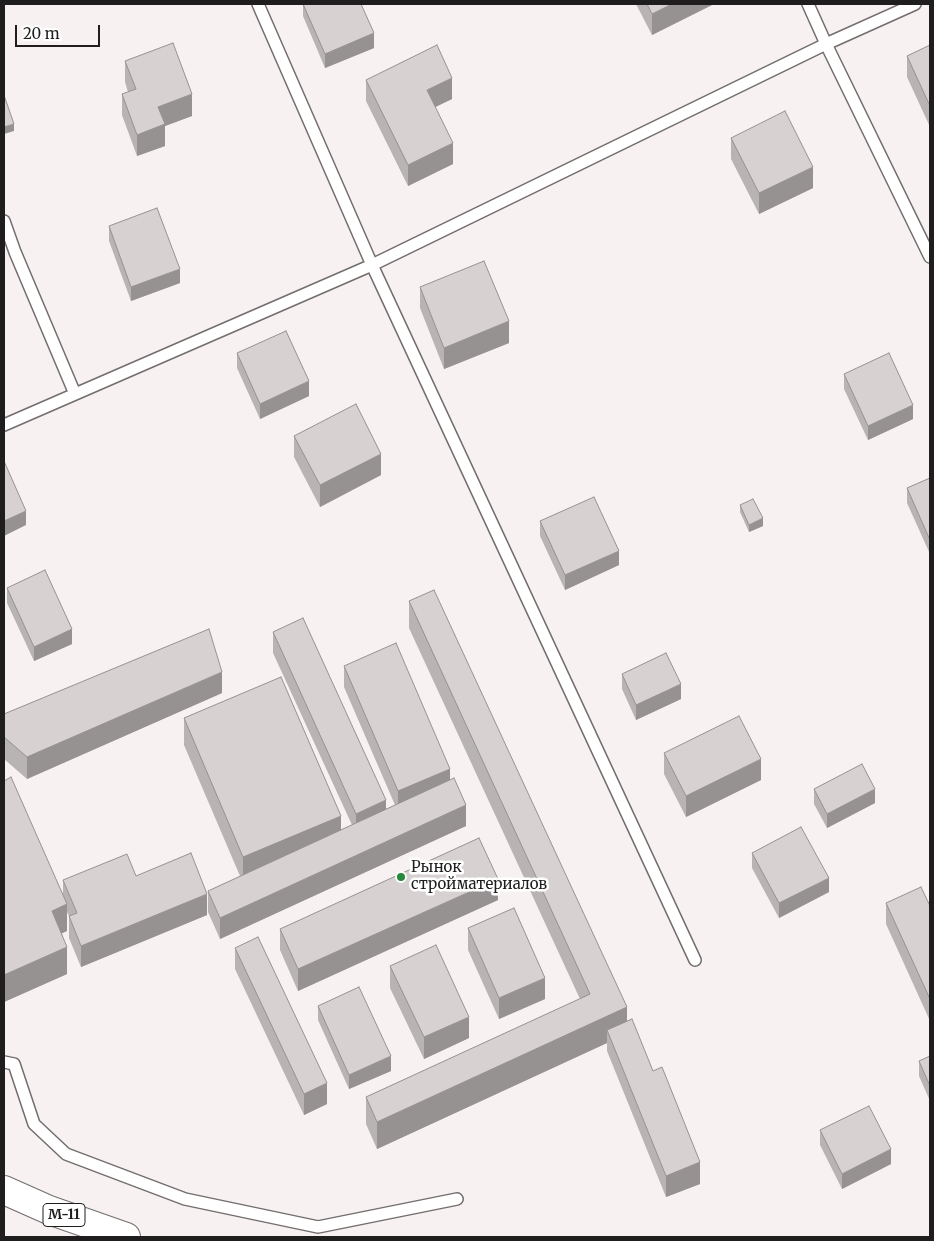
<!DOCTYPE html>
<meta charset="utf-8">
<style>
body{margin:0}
#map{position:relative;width:934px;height:1241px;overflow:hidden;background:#f8f1f1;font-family:Merriweather,serif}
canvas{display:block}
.frame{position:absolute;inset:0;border:5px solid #1f1d1d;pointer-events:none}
.scale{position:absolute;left:15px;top:25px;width:85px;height:22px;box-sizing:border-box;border:2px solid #1f1d1d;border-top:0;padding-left:6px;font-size:15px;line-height:18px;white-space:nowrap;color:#1f1d1d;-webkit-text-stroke:4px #fff;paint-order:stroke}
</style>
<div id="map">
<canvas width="934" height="1241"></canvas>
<div class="frame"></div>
<div class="scale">20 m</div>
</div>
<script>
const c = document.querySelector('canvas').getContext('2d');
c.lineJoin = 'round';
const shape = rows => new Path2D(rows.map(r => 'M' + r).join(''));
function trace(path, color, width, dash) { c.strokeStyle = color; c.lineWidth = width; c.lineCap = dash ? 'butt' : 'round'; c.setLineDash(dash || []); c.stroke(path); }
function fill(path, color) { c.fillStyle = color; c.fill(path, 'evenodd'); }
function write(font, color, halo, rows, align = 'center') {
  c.font = font + ' Merriweather,serif'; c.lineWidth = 5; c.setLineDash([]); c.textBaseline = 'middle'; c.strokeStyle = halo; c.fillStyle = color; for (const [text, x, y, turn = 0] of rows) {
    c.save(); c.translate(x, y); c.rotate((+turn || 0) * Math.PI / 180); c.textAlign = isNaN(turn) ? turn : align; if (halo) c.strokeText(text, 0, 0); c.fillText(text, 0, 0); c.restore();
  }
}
const service = shape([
 [258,4,372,265,695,960],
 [808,4,826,44,930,257],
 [4,221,15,252,75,394],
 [4,425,372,265,826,44,915,4],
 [4,1062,14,1064,34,1124,66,1154,185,1199,318,1227,457,1199]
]);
const primary = shape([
 [4,1190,49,1210,126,1237]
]);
trace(service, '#736d6d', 14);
trace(primary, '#736d6d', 30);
trace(service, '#fff', 11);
trace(primary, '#fff', 28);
fill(shape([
 [303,4,361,4,374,48,325,68,303,16],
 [636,4,714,4,652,35],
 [930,45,930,127,907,77,907,56],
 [125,61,192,116,165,126,165,146,137,156,122,115,122,94,128,92,125,82],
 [366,80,452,99,435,107,453,164,408,186,366,101],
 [731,138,813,188,759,214,731,159],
 [109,226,180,283,131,301,109,241],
 [420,287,509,343,444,369,420,308],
 [237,353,309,396,260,419,237,368],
 [844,374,913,419,868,440,844,389],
 [294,436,381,475,320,507,294,457],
 [930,478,930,554,907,503,907,488],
 [740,505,763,526,749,532,740,512],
 [540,521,619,565,565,590,540,536],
 [7,588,72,644,34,661,7,603],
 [409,601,653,1071,700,1184,666,1197,607,1051,607,1043,377,1149,366,1124,366,1097,580,999,409,628],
 [273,632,386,809,395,805,344,687,344,666,450,780,466,826,220,939,208,912,208,891,240,876,184,745,184,718,341,830,352,825,273,653],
 [622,674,681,699,636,720,622,689],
 [222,693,27,779,4,759,4,714],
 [664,753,761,780,686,817,664,774],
 [4,781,63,894,63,880,136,876,207,915,81,967,69,938,69,916,67,912,67,931,62,933,67,974,4,1002],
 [814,789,875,803,827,828,814,804],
 [752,853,829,892,779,918,752,868],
 [498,900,298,991,280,950,280,929],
 [886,903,930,906,930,1021,886,924],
 [468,928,545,999,499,1019,468,950],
 [235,948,327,1104,304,1115,235,969],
 [390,966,469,1038,424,1059,390,988],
 [318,1006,391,1071,349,1089,318,1020],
 [930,1056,930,1101,919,1076,919,1061],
 [820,1130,891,1164,842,1189,820,1145]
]), '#b9b4b4');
fill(shape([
 [672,4,714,4,652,35,652,14],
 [374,33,374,48,325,68,325,54],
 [452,78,452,99,427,111,427,90],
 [192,94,192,116,165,126,165,146,137,156,137,135,158,107],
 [14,124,14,131,4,134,4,127],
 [453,143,453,164,408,186,408,165],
 [813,167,813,188,759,214,759,193],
 [180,269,180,283,131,301,131,287],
 [509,321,509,343,444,369,444,348],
 [309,381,309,396,260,419,260,404],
 [913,405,913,419,868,440,868,426],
 [381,454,381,475,320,507,320,485],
 [26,511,26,525,4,536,4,521],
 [763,518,763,526,749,532,749,525],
 [619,551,619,565,565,590,565,575],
 [72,629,72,644,34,661,34,647],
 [222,672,222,693,27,779,27,757],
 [681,684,681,699,636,720,636,705],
 [761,759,761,780,686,817,686,796],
 [450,769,450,790,398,813,398,791],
 [875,789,875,803,827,828,827,814],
 [386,800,386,822,356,835,356,814],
 [466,805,466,826,220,939,220,918],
 [341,816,341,843,243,885,243,857],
 [829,878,829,892,779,918,779,903],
 [498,879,498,900,298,991,298,969],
 [207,894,207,915,81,967,81,946],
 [67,904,67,931,52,938,52,911],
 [67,947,67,974,4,1002,4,975],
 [545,978,545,999,499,1019,499,998],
 [627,1007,627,1034,607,1030,607,1043,377,1149,377,1122],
 [469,1017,469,1038,424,1059,424,1037],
 [391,1056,391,1071,349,1089,349,1075],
 [327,1083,327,1104,304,1115,304,1094],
 [891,1149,891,1164,842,1189,842,1174],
 [700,1162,700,1184,666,1197,666,1176]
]), '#969292');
const building = shape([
 [303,4,361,4,374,33,325,54,303,4],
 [647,4,672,4,652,14,647,4],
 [173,43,192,94,158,107,165,124,137,135,122,94,136,89,125,61,173,43],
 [437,45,452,78,427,90,453,143,408,165,366,80,437,45],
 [930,45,930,106,907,56,930,45],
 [5,98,14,124,4,127,4,99,5,98],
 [785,111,813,167,759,193,731,138,785,111],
 [157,208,180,269,131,287,109,226,157,208],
 [484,261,509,321,444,348,420,287,484,261],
 [286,331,309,381,260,404,237,353,286,331],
 [889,353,913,405,868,426,844,374,889,353],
 [356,404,381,454,320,485,294,436,356,404],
 [4,461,26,511,4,521,4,461],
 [930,478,930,540,907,488,930,478],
 [594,497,619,551,565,575,540,521,594,497],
 [753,499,763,518,749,525,740,505,753,499],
 [45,570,72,629,34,647,7,588,45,570],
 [434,590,627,1007,377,1122,366,1097,590,994,409,601,434,590],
 [303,618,386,800,356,814,273,632,303,618],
 [209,629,222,672,27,757,4,737,4,714,209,629],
 [396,643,450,769,398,791,344,666,396,643],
 [666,653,681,684,636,705,622,674,666,653],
 [281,677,341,816,243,857,184,718,281,677],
 [739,716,761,759,686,796,664,753,739,716],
 [862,764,875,789,827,814,814,789,862,764],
 [11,777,67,904,52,911,67,947,4,975,4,781,11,777],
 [454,778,466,805,220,918,208,891,454,778],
 [801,827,829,878,779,903,752,853,801,827],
 [479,838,498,879,298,969,280,929,479,838],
 [191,853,207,894,81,946,69,916,77,913,63,880,127,854,136,876,191,853],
 [921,887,930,906,930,999,886,903,921,887],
 [514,908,545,978,499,998,468,928,514,908],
 [258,937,327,1083,304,1094,235,948,258,937],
 [436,945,469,1017,424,1037,390,966,436,945],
 [359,987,391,1056,349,1075,318,1006,359,987],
 [632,1019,653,1071,662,1067,700,1162,666,1176,607,1030,632,1019],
 [930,1056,930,1086,919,1061,930,1056],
 [869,1106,891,1149,842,1174,820,1130,869,1106]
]);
fill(building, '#d7d1d1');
trace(building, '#969292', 1);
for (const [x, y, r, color] of [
 [401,877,5,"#26893c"]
]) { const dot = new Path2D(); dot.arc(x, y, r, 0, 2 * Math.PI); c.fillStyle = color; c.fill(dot); trace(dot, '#fff', 2); }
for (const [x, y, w] of [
 [64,1215,42]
]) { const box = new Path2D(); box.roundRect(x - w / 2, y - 11.5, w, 23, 4); c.fillStyle = '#fff'; c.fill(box); trace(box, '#1f1d1d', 1); }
write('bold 14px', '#1f1d1d', null, [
 ["М-11",64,1215]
]);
write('15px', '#1f1d1d', '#fff', [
 ["Рынок",411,868],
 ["стройматериалов",411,885]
], 'left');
</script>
